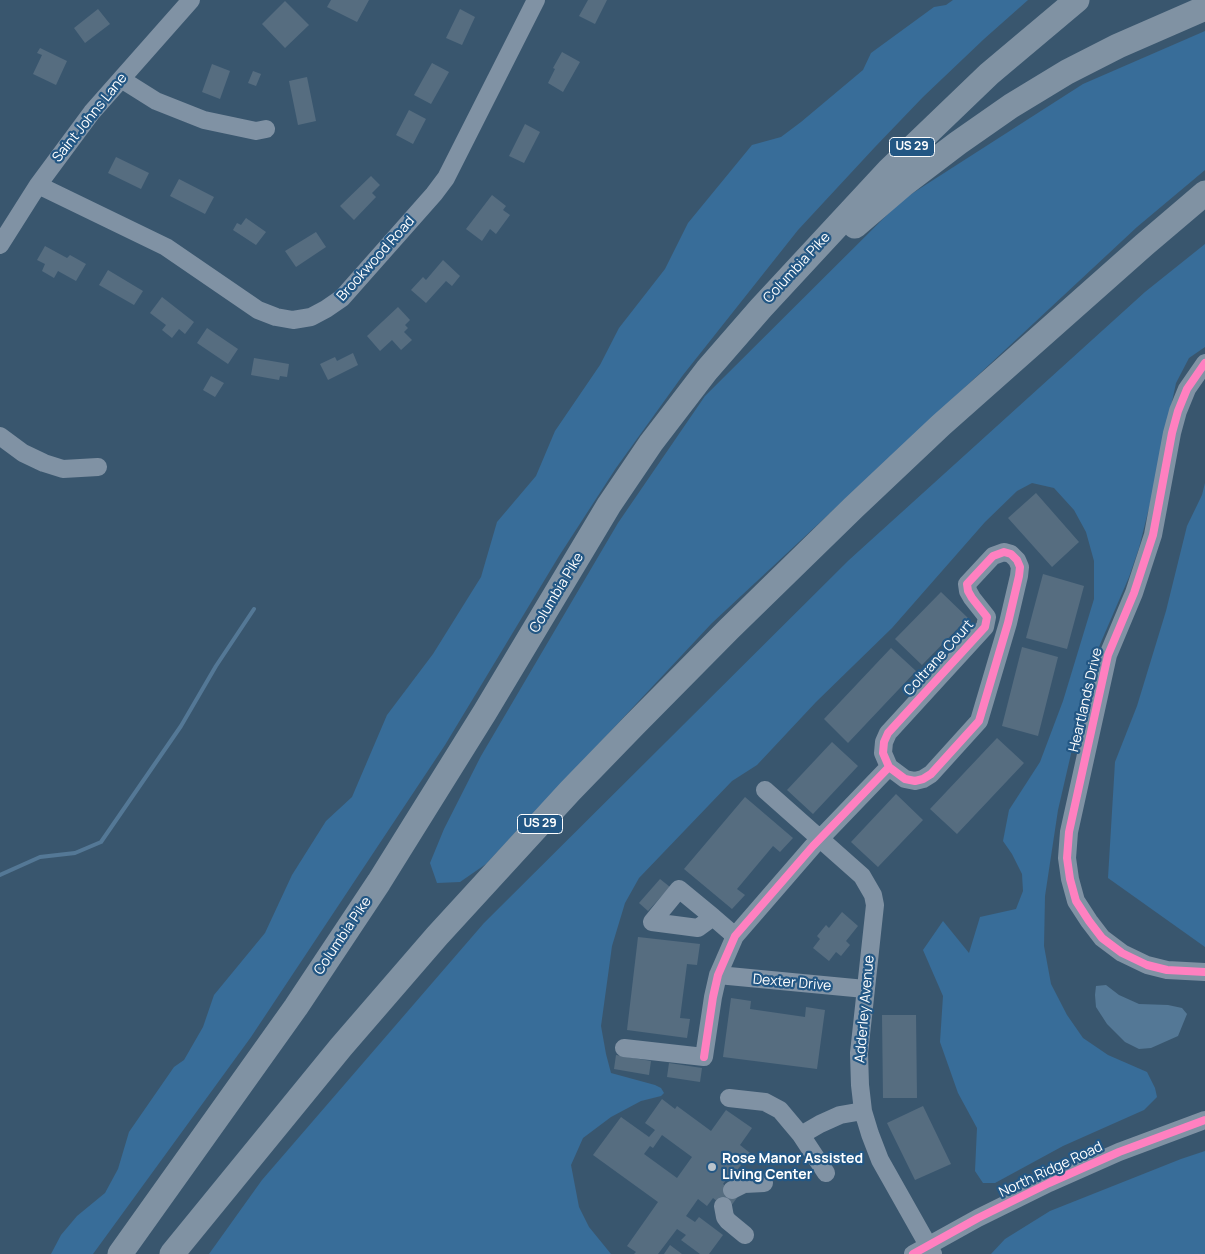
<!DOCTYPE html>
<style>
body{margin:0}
canvas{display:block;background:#39566e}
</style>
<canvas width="1205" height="1254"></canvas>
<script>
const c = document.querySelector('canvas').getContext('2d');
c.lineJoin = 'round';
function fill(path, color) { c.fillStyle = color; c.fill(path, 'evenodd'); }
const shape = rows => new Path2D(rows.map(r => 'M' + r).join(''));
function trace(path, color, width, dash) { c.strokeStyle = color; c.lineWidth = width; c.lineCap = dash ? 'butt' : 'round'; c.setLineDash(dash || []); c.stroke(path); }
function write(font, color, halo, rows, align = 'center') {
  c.font = font + ' Manrope,sans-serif'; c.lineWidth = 4.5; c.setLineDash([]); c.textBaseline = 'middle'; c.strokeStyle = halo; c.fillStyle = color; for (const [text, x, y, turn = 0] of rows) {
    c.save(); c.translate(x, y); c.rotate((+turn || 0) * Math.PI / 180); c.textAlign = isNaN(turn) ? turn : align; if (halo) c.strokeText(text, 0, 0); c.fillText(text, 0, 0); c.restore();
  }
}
fill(shape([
 [953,0,1028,0,984,39,923,97,875,147,798,230,683,375,616,468,559,556,445,745,251,1037,93,1254,51,1254,61,1235,77,1216,105,1193,118,1169,129,1132,174,1067,184,1060,203,1027,214,995,265,933,292,875,326,821,352,797,387,715,433,654,481,577,497,522,536,476,555,431,600,365,619,328,665,269,688,223,752,145,781,137,801,122,863,70,871,53,934,7,946,5],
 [1205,31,1205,170,1137,227,712,623,486,864,460,882,437,883,430,863,444,829,481,756,618,523,705,396,902,200,1083,84],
 [1205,244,1205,347,1189,358,1176,383,1152,496,1139,548,1129,577,1092,663,1058,810,1045,896,1044,946,1051,984,1067,1015,1083,1038,1108,1055,1147,1072,1155,1088,1157,1097,1144,1110,1063,1146,995,1183,983,1183,975,1171,977,1128,958,1093,940,1042,943,996,923,950,943,921,969,953,980,917,1016,909,1023,891,1022,874,1012,854,1003,841,1009,810,1040,762,1063,701,1094,599,1094,561,1086,532,1074,510,1054,488,1032,483,1017,491,985,522,892,628,816,702,757,765,732,781,639,878,625,903,612,946,601,1026,606,1054,611,1073,655,1085,661,1088,664,1093,661,1096,641,1101,611,1117,583,1138,571,1165,579,1207,589,1227,611,1254,209,1254,262,1180,484,923,849,560,1145,292],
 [1205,483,1205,947,1108,878,1115,762,1137,706,1166,611,1187,526,1202,495],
 [1205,1151,1205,1254,991,1254,1005,1239,1050,1211,1181,1159]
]), '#386d99');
fill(shape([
 [1106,985,1119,995,1139,1004,1168,1005,1182,1008,1187,1014,1178,1036,1151,1048,1139,1049,1125,1042,1107,1024,1096,1007,1095,995,1096,986]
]), '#547896');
trace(shape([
 [0,875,40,857,75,853,101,842,181,726,216,666,254,609]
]), '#547896', 4);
fill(shape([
 [331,0,369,0,357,22,327,7],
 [588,0,607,0,595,24,579,16],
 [285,1,309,25,285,48,262,24],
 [98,9,110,24,85,43,74,28],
 [460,9,475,17,462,45,446,38],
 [40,48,67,61,56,85,33,74,42,55,37,53],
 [562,52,580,62,563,92,548,83,555,69,553,68],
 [432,63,449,72,431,104,414,95],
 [212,64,230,71,220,99,202,92],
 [253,71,261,74,256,86,248,83],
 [307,77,316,121,298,125,289,81],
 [409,110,426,119,413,144,396,135],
 [525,124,540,132,524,163,509,156],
 [116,157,149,173,141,189,108,173],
 [371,176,380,185,372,193,376,197,354,220,340,206],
 [179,179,214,197,205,214,170,196],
 [492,195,506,206,503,210,510,215,496,234,490,229,482,241,466,229],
 [246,218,266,232,256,245,233,230,237,223,241,225],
 [316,232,326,247,296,267,285,251],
 [45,246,67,258,70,255,86,264,76,281,58,271,54,278,42,271,45,264,37,260],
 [443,260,460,276,452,286,446,281,426,303,411,290,423,277,426,280],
 [108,270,143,291,134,305,99,285],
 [162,297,194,322,185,334,179,329,172,338,162,330,166,325,150,313],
 [398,307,410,320,405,325,408,328,404,332,412,340,401,350,392,340,380,351,367,336],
 [207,328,238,349,228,364,197,343],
 [353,353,358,365,328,380,320,364,335,357,337,361],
 [254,358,289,364,287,377,280,376,279,380,251,375],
 [211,376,224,383,215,397,203,390],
 [1036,493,1079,542,1052,567,1008,518],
 [1043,574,1084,586,1067,649,1026,638],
 [941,592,968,618,922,665,895,639],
 [1022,647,1058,657,1038,736,1002,726],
 [891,648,916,671,848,743,824,719],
 [997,738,1024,763,957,834,930,809],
 [832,742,858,766,813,814,787,790],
 [896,794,923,820,878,867,851,842],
 [745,797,793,838,780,852,773,846,737,889,745,895,732,909,684,869],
 [660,879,670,887,648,911,639,903],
 [842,912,858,926,846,941,850,945,841,956,836,952,829,961,813,948,820,939,817,936,826,925,829,928],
 [638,937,700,944,697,965,687,964,680,1018,690,1019,687,1038,627,1030],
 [731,998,751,1001,750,1009,805,1017,806,1007,825,1010,817,1069,723,1057],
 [882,1015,916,1015,917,1098,883,1098],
 [616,1055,651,1061,649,1075,614,1069],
 [669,1063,702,1068,700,1082,667,1077],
 [662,1099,675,1109,677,1106,711,1131,726,1110,752,1128,740,1145,750,1153,729,1181,727,1179,723,1184,739,1195,728,1210,713,1198,707,1206,698,1199,686,1216,695,1222,699,1217,723,1235,709,1254,700,1254,681,1240,686,1235,677,1229,658,1254,634,1254,636,1252,627,1246,658,1202,593,1155,621,1117,649,1137,655,1130,645,1123],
 [662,1135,692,1157,677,1178,644,1154,650,1146,653,1148],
 [923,1106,951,1164,915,1180,887,1123],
 [670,1245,682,1254,664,1254]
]), '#566d80');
trace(shape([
 [121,79,156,101,204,120,256,131,266,129],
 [38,185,166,247,258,310,276,317,293,320,311,317,326,309,342,298,434,194,446,178,536,0],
 [0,245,38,185,92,112,191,0],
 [1205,363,1187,389,1178,411,1172,433,1153,535,1134,593,1108,655,1069,832,1067,858,1070,879,1076,901,1089,921,1102,938,1122,953,1147,965,1167,970,1205,972],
 [0,436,23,453,44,463,63,469,98,467],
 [765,790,862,876,873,895,875,905,859,1053,860,1085,863,1111,870,1134,880,1160,933,1254],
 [713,917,698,928,652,922,679,889,713,917,735,936],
 [718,975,865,989],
 [624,1048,704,1057,713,997,718,975,735,936,813,846,889,767,883,753,884,742,888,733,985,627,987,617,972,598,968,591,967,584,993,556,1004,552,1011,554,1017,560,1020,567,1019,576,1008,623,979,721,931,774,923,779,915,781,905,779,889,767],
 [729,1098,765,1102,780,1110,801,1135,826,1173],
 [801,1135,820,1124,840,1115,863,1111],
 [732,1190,744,1184,764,1183],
 [723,1206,725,1217,728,1221,745,1235],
 [913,1254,978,1218,1049,1183,1119,1152,1205,1120]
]), '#8092a4', 18);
trace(shape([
 [855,226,904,184,958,143,1011,106,1067,72,1118,46,1205,8],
 [120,1254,296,1007,379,882,485,712,609,505,651,443,707,370,761,308,889,170,989,74,1077,0],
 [172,1254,341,1047,437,936,570,791,634,725,729,629,853,508,941,425,1144,245,1205,193]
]), '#8092a3', 25);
trace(shape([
 [1205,363,1187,389,1178,411,1172,433,1153,535,1134,593,1108,655,1069,832,1067,858,1070,879,1076,901,1089,921,1102,938,1122,953,1147,965,1167,970,1205,972],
 [704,1057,713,997,718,975,735,936,813,846,889,767,883,753,884,742,888,733,985,627,987,617,972,598,968,591,967,584,993,556,1004,552,1011,554,1017,560,1020,567,1019,576,1008,623,979,721,931,774,923,779,915,781,905,779,889,767],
 [913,1254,978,1218,1049,1183,1119,1152,1205,1120]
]), '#ff80c0', 8);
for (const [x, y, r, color] of [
 [712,1167,5,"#bac4cc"]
]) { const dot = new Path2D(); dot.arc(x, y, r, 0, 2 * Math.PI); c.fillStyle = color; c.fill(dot); trace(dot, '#235784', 2); }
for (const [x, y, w] of [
 [912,147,45],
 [540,824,45]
]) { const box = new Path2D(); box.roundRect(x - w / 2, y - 9.5, w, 19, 4); c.fillStyle = '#235784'; c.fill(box); trace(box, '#fff', 1); }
write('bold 12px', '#fff', null, [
 ["US 29",912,147],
 ["US 29",540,824]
]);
write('14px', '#fff', '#235784', [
 ["Saint Johns Lane",90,118,-51],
 ["Brookwood Road",376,259,-48],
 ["Columbia Pike",797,268,-47],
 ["Columbia Pike",557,593,-59],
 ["Coltrane Court",939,658,-48],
 ["Heartlands Drive",1086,700,-77],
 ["Columbia Pike",343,936,-56],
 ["Dexter Drive",792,983,5],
 ["Adderley Avenue",865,1009,-85],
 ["North Ridge Road",1051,1170,-25]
]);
write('bold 14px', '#fff', '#235784', [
 ["Rose Manor Assisted",722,1159],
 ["Living Center",722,1175]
], 'left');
</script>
